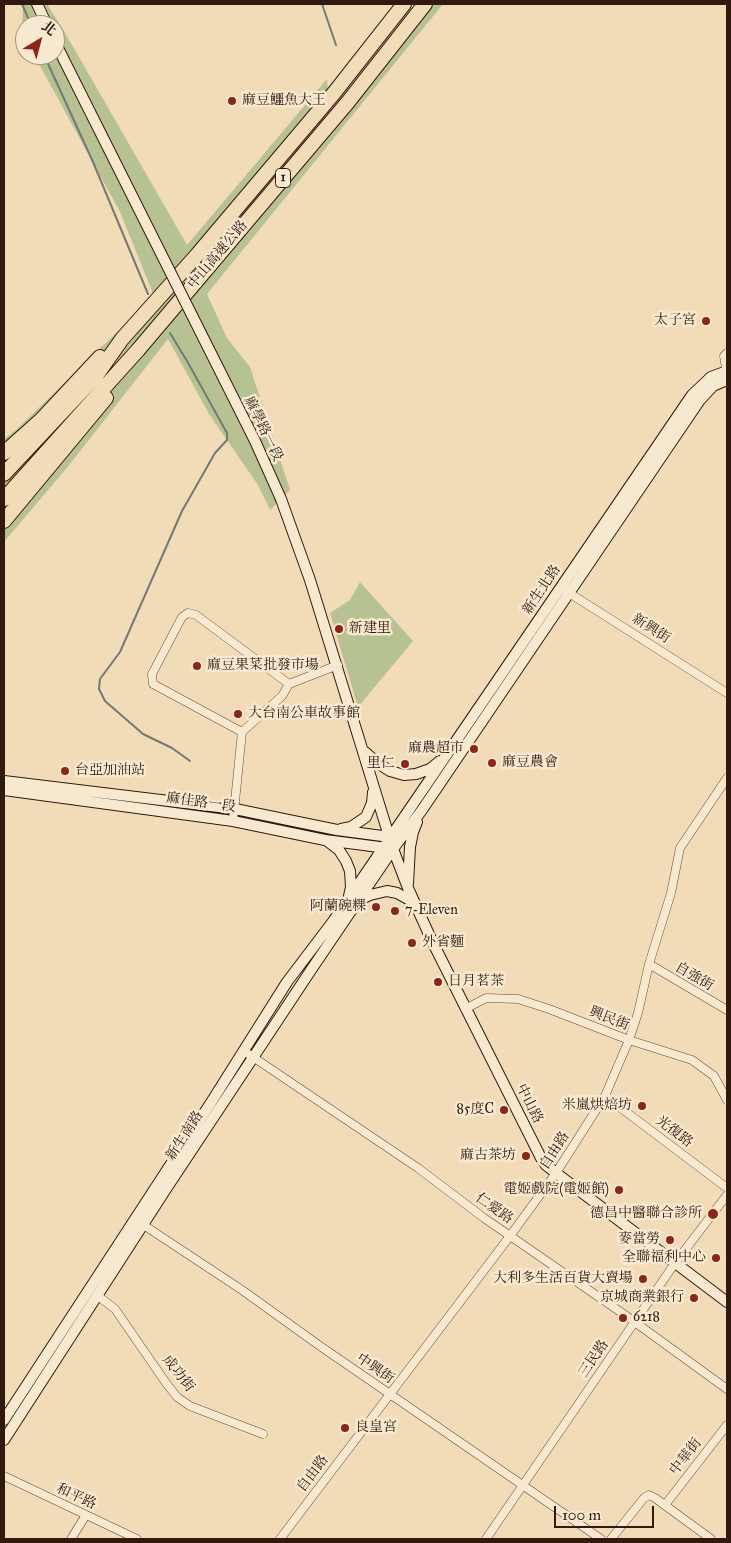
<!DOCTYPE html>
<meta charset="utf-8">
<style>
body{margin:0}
#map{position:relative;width:731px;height:1543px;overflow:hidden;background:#f2dcb7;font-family:"IM FELL Great Primer","Noto Serif TC",serif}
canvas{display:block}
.frame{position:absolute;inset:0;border:5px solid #311910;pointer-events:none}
.north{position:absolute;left:15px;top:15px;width:50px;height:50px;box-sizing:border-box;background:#f7e8d0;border:1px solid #a89583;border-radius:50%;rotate:37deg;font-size:14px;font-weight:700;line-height:20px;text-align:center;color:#311910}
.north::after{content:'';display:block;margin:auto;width:18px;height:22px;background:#8f2418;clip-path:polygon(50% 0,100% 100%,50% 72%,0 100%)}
.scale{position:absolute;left:554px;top:1506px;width:100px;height:22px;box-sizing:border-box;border:2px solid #311910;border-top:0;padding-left:6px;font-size:15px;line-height:18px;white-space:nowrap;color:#311910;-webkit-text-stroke:4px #f7e8d0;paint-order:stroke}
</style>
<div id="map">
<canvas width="731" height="1543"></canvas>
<div class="frame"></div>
<div class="north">北</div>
<div class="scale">100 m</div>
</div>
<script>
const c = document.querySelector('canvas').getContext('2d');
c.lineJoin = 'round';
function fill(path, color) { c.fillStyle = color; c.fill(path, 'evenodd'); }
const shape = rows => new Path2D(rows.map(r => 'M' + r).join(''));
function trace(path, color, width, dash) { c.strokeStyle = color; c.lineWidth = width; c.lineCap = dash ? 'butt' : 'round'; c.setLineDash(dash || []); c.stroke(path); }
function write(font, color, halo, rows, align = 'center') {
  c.font = font + ' "IM FELL Great Primer","Noto Serif TC",serif'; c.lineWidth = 5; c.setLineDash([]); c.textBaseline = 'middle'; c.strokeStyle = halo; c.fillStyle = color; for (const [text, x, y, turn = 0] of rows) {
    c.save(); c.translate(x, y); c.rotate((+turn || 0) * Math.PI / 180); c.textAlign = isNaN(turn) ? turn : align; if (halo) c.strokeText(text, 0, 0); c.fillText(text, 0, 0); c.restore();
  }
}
fill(shape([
 [23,4,47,4,64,31,187,245,327,79,330,126,429,4,443,4,207,294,227,338,250,367,290,490,270,510,258,485,209,414,168,339,70,464,4,542,4,439,17,429,154,296,120,212,34,55,55,55,55,25,25,25,25,39,22,34],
 [360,582,413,641,358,707,330,613,350,600]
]), '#b6c292');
trace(shape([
 [22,4,31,25],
 [322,4,336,45],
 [44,55,93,162,148,294],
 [170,333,187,361,227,433,227,440,215,453,182,511,120,652,100,679,99,689,105,701,143,734,172,748,190,761]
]), '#747976', 2);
const street = shape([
 [727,374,724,356,727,353],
 [566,591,727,693],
 [242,732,153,684,152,674,182,617,188,613,196,615,289,684],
 [233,821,242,732,282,696,289,684,338,665],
 [649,964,727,1010],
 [465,1009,486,998,518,999,549,1009,629,1040,692,1060,714,1076,727,1100],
 [244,1051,418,1168,484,1218,625,1315,727,1389],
 [605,1096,727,1188],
 [139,1222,242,1290,320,1346,601,1539],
 [98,1296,115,1309,166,1383,177,1397,190,1406,263,1434],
 [4,1476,137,1539],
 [665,1505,727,1425],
 [71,1539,86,1515],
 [280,1539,510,1236,556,1173,605,1096,629,1040,638,1013,649,964,671,893,680,848,727,778],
 [486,1539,675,1263,727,1195],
 [611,1539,644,1498,649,1495,655,1498,711,1539]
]);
const secondary = shape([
 [37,4,47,25],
 [281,499,310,580,393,849,408,888,432,941,541,1158,546,1165,556,1173,727,1302],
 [365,752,376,762,390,771,404,775,416,774,430,769,440,761],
 [4,781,235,809,337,830,390,837],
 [4,790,233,821,325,840,387,848],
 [341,829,351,827,366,817,372,803,373,792],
 [326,840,339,850,346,861,350,871,351,887,349,896],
 [408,884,410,847,413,832,417,822],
 [359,900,370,895,387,891,397,893,415,903],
 [4,1420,212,1101,287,982,334,920,692,395,711,377,727,371],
 [4,1440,166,1189,311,970,393,849,422,810,700,400,713,386,727,380]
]);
const highway = shape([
 [4,453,41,420,100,357],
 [4,474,96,376,122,339,197,255,334,93,404,4],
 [4,499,138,350,348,102,425,4],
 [4,521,106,398]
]);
trace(street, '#614a3a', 9);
trace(secondary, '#311910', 12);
trace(highway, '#311910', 16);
trace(street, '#f7e8d0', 8);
trace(secondary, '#f7e8d0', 10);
trace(highway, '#f2dcb7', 14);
const secondaryBridge = shape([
 [55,42,255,441,281,499]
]);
trace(secondaryBridge, '#311910', 12, []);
trace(secondaryBridge, '#f7e8d0', 10);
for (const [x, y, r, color] of [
 [232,101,5,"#8f2418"],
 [706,321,5,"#8f2418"],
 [339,629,5,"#8f2418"],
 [197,666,5,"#8f2418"],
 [238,714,5,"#8f2418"],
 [474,749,5,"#8f2418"],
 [492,763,5,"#8f2418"],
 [405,764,5,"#8f2418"],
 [65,771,5,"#8f2418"],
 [376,907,5,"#8f2418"],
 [395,911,5,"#8f2418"],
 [412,943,5,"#8f2418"],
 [438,982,5,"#8f2418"],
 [642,1106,5,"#8f2418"],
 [504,1110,5,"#8f2418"],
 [526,1156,5,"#8f2418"],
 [619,1190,5,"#8f2418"],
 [713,1214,6,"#8f2418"],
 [670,1240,5,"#8f2418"],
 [716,1258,5,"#8f2418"],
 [643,1279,5,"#8f2418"],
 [694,1298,5,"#8f2418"],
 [623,1318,5,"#8f2418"],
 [345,1428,5,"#8f2418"]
]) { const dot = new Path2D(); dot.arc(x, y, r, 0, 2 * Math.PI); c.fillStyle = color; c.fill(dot); trace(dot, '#f7e8d0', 2); }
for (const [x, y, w] of [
 [283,178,15]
]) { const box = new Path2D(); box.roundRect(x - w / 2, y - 9.5, w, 19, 4); c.fillStyle = '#f7e8d0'; c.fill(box); trace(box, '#311910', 1); }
write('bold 12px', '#311910', null, [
 ["1",283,178]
]);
write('14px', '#311910', '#f7e8d0', [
 ["麻豆鱷魚大王",242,101,"left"],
 ["太子宮",696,321],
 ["新建里",349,629,"left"],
 ["麻豆果菜批發市場",207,666,"left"],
 ["大台南公車故事館",248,714,"left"],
 ["麻農超市",464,749],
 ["麻豆農會",502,763,"left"],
 ["里仁",395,764],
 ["台亞加油站",75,771,"left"],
 ["阿蘭碗粿",366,907],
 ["7-Eleven",405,911,"left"],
 ["外省麵",422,943,"left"],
 ["日月茗茶",448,982,"left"],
 ["米嵐烘焙坊",632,1106],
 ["85度C",494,1110],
 ["麻古茶坊",516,1156],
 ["電姬戲院(電姬館)",609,1190],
 ["德昌中醫聯合診所",702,1214],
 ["麥當勞",660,1240],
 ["全聯福利中心",706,1258],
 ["大利多生活百貨大賣場",633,1279],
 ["京城商業銀行",684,1298],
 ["6218",633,1318,"left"],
 ["良皇宮",355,1428,"left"]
], 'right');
write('14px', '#311910', '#f7e8d0', [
 ["中山高速公路",218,255,-50],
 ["麻學路一段",263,429,64],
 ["新生北路",542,590,-56],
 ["新興街",651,629,32],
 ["麻佳路一段",201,803,8],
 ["自強街",694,977,30],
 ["興民街",609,1019,21],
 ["中山路",529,1104,63],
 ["光復路",674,1132,37],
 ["新生南路",185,1136,-57],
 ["自由路",555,1151,-57],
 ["仁愛路",494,1209,35],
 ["三民路",594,1359,-56],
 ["中興街",375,1369,34],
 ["成功街",178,1374,51],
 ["中華街",686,1457,-52],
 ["自由路",313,1474,-53],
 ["和平路",76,1497,25]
]);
</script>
